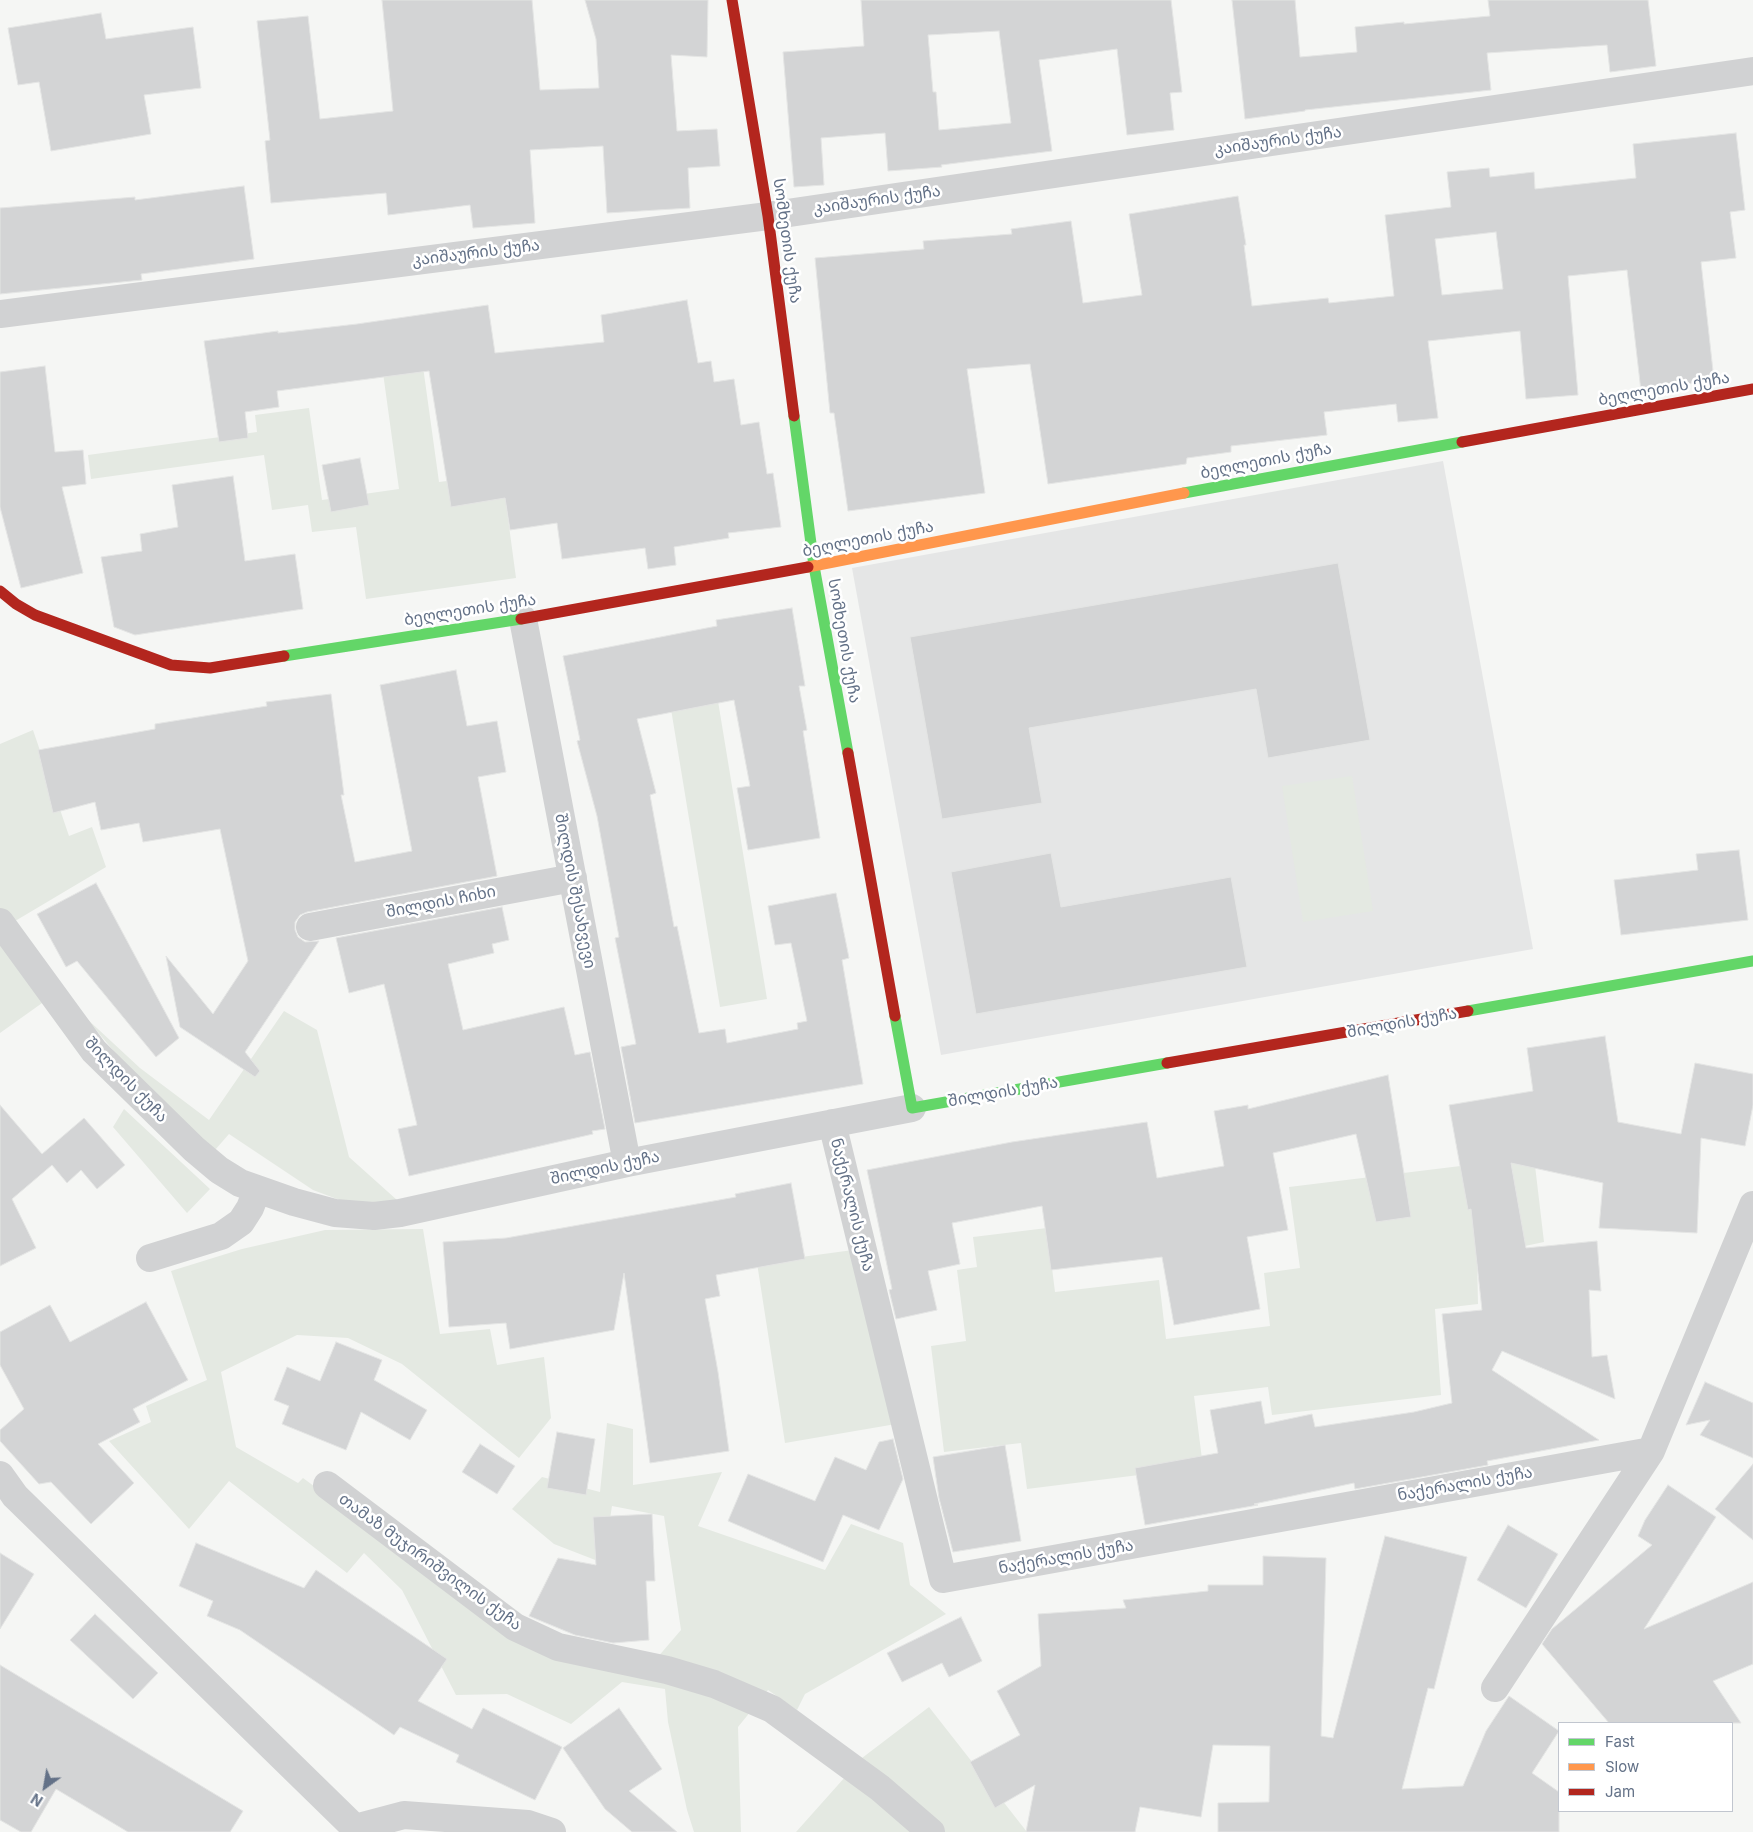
<!DOCTYPE html>
<meta charset="utf-8">
<style>
body{margin:0}
#map{position:relative;width:1753px;height:1832px;overflow:hidden;background:#f5f6f4;font-family:Inter,sans-serif}
canvas{display:block}
.legend{position:absolute;left:1558px;top:1722px;width:175px;height:90px;box-sizing:border-box;background:#fff;border:1px solid #c1c6cf;margin:0;padding:6px 9px;list-style:none;font-size:15px;color:#637187}
.legend li{display:flex;align-items:center;gap:10px;height:25px}
.legend b{width:25px;border:1px solid #c1c6cf}
.north{position:absolute;left:20px;top:1762px;width:50px;height:50px;-webkit-text-stroke:4px #fff;paint-order:stroke;rotate:212deg;font-size:14px;font-weight:700;line-height:20px;text-align:center;color:#637187}
.north::after{content:'';display:block;margin:auto;width:18px;height:22px;background:#637187;clip-path:polygon(50% 0,100% 100%,50% 72%,0 100%)}
</style>
<div id="map">
<canvas width="1753" height="1832"></canvas>
<ul class="legend">
<li><b style="height:6px;background:#63d668"></b>Fast</li>
<li><b style="height:6px;background:#ff974d"></b>Slow</li>
<li><b style="height:6px;background:#b3261e"></b>Jam</li>
</ul>
<div class="north">N</div>
</div>
<script>
const c = document.querySelector('canvas').getContext('2d');
c.lineJoin = 'round';
function fill(path, color) { c.fillStyle = color; c.fill(path, 'evenodd'); }
const shape = rows => new Path2D(rows.map(r => 'M' + r).join(''));
function trace(path, color, width, dash) { c.strokeStyle = color; c.lineWidth = width; c.lineCap = dash ? 'butt' : 'round'; c.setLineDash(dash || []); c.stroke(path); }
function write(font, color, halo, rows, align = 'center') {
  c.font = font + ' Inter,"Noto Sans Georgian",sans-serif'; c.lineWidth = 5; c.setLineDash([]); c.textBaseline = 'middle'; c.strokeStyle = halo; c.fillStyle = color; for (const [text, x, y, turn = 0] of rows) {
    c.save(); c.translate(x, y); c.rotate((+turn || 0) * Math.PI / 180); c.textAlign = isNaN(turn) ? turn : align; if (halo) c.strokeText(text, 0, 0); c.fillText(text, 0, 0); c.restore();
  }
}
fill(shape([
 [1443,461,1533,949,941,1055,852,568]
]), '#e5e6e6');
fill(shape([
 [420,345,439,482,502,474,516,578,366,599,356,527,312,532,308,505,272,510,264,455,91,479,88,455,257,432,255,415,309,408,322,500,399,489,380,351],
 [717,695,767,999,720,1007,670,703],
 [33,730,69,836,92,827,106,867,0,930,0,744],
 [1352,776,1373,911,1303,922,1282,786],
 [0,939,45,1001,0,1033],
 [284,1011,317,1030,349,1157,397,1200,361,1208,313,1190,229,1134,215,1150,145,1088,85,1017,140,1068,209,1120],
 [124,1109,210,1189,187,1213,113,1127],
 [1534,1157,1544,1242,1477,1256,1478,1304,1435,1309,1441,1395,1272,1415,1268,1387,1194,1396,1203,1467,1027,1489,1021,1443,944,1452,931,1346,966,1341,957,1270,977,1267,973,1237,1047,1228,1055,1292,1159,1280,1166,1339,1270,1326,1264,1273,1300,1268,1289,1187],
 [423,1229,440,1334,490,1329,497,1365,544,1357,551,1418,519,1458,402,1364,348,1338,297,1335,221,1372,236,1447,298,1483,303,1478,520,1639,657,1658,681,1630,664,1516,612,1506,603,1563,554,1544,512,1509,542,1477,600,1492,607,1423,633,1429,633,1485,722,1472,698,1526,825,1570,851,1524,903,1543,910,1585,946,1614,805,1694,797,1710,768,1690,738,1727,741,1832,694,1832,687,1810,668,1722,665,1689,622,1682,571,1724,507,1694,456,1695,402,1590,364,1553,347,1573,229,1481,189,1529,109,1441,151,1422,146,1406,207,1380,171,1271,242,1249,325,1230],
 [853,1250,896,1424,785,1443,757,1263],
 [929,1707,1027,1832,796,1832,862,1758]
]), '#e4e9e2');
const building = shape([
 [382,0,532,0,540,90,599,88,596,39,585,0,708,0,707,57,671,55,677,131,717,129,720,166,688,168,690,208,607,213,603,146,530,150,535,223,473,228,470,205,388,215,386,193,271,203,265,141,270,140,257,21,308,16,320,119,393,111,382,0],
 [861,0,1171,0,1182,92,1170,93,1174,130,1127,135,1117,49,1039,60,1052,151,941,165,942,167,888,171,885,133,821,138,824,185,794,187,783,52,864,46,861,0],
 [999,31,1011,123,939,130,936,92,933,92,928,35,999,31],
 [1232,0,1295,0,1300,57,1357,52,1355,27,1404,22,1404,24,1490,16,1488,0,1648,0,1656,66,1610,72,1607,45,1487,53,1491,90,1305,110,1305,111,1245,119,1232,0],
 [101,13,106,39,193,27,201,88,144,95,151,134,51,151,39,82,18,85,8,28,101,13],
 [1736,133,1745,210,1730,212,1736,258,1701,262,1714,380,1641,391,1627,270,1568,276,1578,395,1526,399,1520,331,1428,341,1438,418,1398,422,1396,404,1324,412,1327,435,1231,446,1231,452,1187,458,1186,464,1048,484,1030,364,967,369,985,493,848,511,834,413,830,413,815,258,924,249,923,241,1012,234,1011,229,1071,221,1083,303,1142,295,1129,214,1238,196,1246,245,1244,245,1252,306,1328,298,1329,303,1394,296,1385,215,1451,207,1447,172,1489,168,1490,177,1534,172,1535,189,1636,178,1633,144,1736,133],
 [1496,232,1503,289,1442,295,1435,239,1496,232],
 [244,186,254,259,141,274,142,280,0,294,0,208,135,197,135,200,244,186],
 [687,300,698,363,711,361,714,382,734,379,741,425,759,422,767,474,773,473,781,527,728,533,729,538,674,547,676,565,648,569,645,548,562,559,557,523,510,530,505,498,451,507,429,371,277,391,279,407,245,412,248,438,219,442,204,341,278,331,278,333,357,324,488,305,495,353,604,342,601,315,687,300],
 [45,366,55,452,83,450,86,484,62,487,83,573,21,588,0,507,0,372,45,366],
 [360,458,369,505,331,512,322,465,360,458],
 [233,476,245,561,295,554,303,609,135,635,114,627,101,557,142,551,140,534,178,527,172,485,233,476],
 [1338,563,1370,740,1268,758,1256,689,1029,728,1042,803,942,819,910,637,1338,563],
 [792,608,805,686,799,686,807,730,803,731,820,838,748,850,737,788,750,786,734,700,637,719,656,793,650,795,674,927,677,926,699,1033,725,1029,727,1043,798,1029,797,1023,807,1021,791,943,775,945,768,906,836,893,849,958,842,960,863,1084,635,1123,621,1047,636,1044,615,938,619,937,597,816,577,741,580,740,563,656,717,626,716,620,792,608],
 [456,670,467,726,497,721,506,772,478,777,497,876,307,912,300,915,295,922,295,930,298,937,305,942,319,941,245,1052,260,1071,255,1077,180,1027,166,956,213,1014,248,961,220,829,143,842,139,823,101,830,95,802,53,813,38,750,155,729,155,724,267,706,266,702,331,694,344,795,341,795,355,862,412,851,380,685,456,670],
 [1739,850,1748,920,1621,935,1614,880,1698,870,1696,854,1739,850],
 [1051,853,1061,907,1231,877,1247,967,976,1014,951,872,1051,853],
 [96,883,179,1038,156,1057,77,961,66,967,37,914,96,883],
 [502,907,509,940,492,944,494,953,448,964,463,1030,564,1007,575,1055,590,1052,605,1129,592,1131,593,1134,409,1176,398,1129,417,1125,384,984,349,993,336,938,502,907],
 [1605,1036,1618,1122,1681,1134,1695,1063,1753,1074,1753,1105,1745,1146,1701,1138,1697,1233,1599,1228,1603,1183,1511,1163,1526,1248,1597,1241,1601,1291,1589,1290,1592,1357,1607,1355,1615,1399,1502,1351,1492,1370,1599,1440,1487,1461,1488,1465,1355,1489,1354,1483,1254,1504,1258,1505,1145,1525,1135,1468,1218,1453,1210,1410,1261,1401,1265,1424,1312,1414,1315,1427,1414,1412,1452,1403,1442,1314,1482,1310,1471,1209,1468,1210,1449,1105,1533,1091,1527,1048,1605,1036],
 [1388,1075,1411,1217,1376,1222,1356,1134,1273,1153,1288,1230,1247,1237,1260,1309,1174,1325,1162,1257,1051,1270,1042,1206,952,1223,960,1264,928,1271,937,1310,896,1319,889,1290,892,1289,867,1170,1012,1142,1147,1122,1157,1178,1224,1166,1214,1111,1248,1105,1248,1109,1388,1075],
 [0,1105,42,1154,84,1118,125,1165,97,1189,81,1170,67,1183,52,1165,12,1199,36,1248,0,1266,0,1105],
 [791,1183,805,1259,716,1275,720,1296,705,1299,718,1372,729,1451,650,1463,624,1273,614,1330,510,1349,506,1323,449,1327,443,1242,506,1238,736,1197,735,1194,791,1183],
 [146,1302,188,1380,133,1409,140,1422,98,1444,134,1483,91,1524,51,1482,39,1484,0,1441,0,1430,24,1409,0,1365,0,1332,50,1305,70,1342,146,1302],
 [336,1342,382,1360,374,1380,427,1410,410,1440,361,1412,346,1450,282,1424,289,1406,274,1400,287,1367,320,1381,336,1342],
 [1705,1382,1753,1403,1753,1458,1700,1435,1710,1420,1686,1425,1705,1382],
 [557,1432,595,1439,586,1495,547,1488,557,1432],
 [893,1439,903,1479,879,1530,843,1515,823,1562,728,1521,748,1474,815,1501,835,1457,866,1470,879,1442,893,1439],
 [480,1444,515,1466,497,1494,462,1472,480,1444],
 [1005,1445,1021,1541,953,1552,939,1498,933,1457,1005,1445],
 [1753,1464,1753,1540,1715,1509,1753,1464],
 [1668,1485,1716,1517,1644,1629,1753,1582,1753,1664,1713,1681,1741,1723,1609,1723,1542,1644,1552,1629,1652,1545,1638,1536,1645,1520,1668,1485],
 [652,1514,655,1581,646,1581,649,1640,613,1643,575,1635,529,1616,558,1558,596,1565,593,1517,652,1514],
 [1508,1525,1558,1554,1526,1608,1477,1580,1508,1525],
 [1385,1536,1467,1557,1434,1689,1428,1688,1402,1789,1463,1786,1486,1731,1509,1696,1559,1731,1532,1773,1559,1792,1559,1832,1218,1832,1218,1803,1269,1802,1270,1746,1213,1745,1201,1817,1140,1807,1135,1832,1026,1832,1035,1785,995,1808,970,1762,1020,1735,997,1691,1041,1666,1038,1614,1126,1608,1123,1600,1208,1591,1208,1585,1263,1585,1263,1556,1326,1558,1321,1736,1333,1738,1385,1536],
 [196,1543,304,1588,316,1570,447,1659,418,1701,472,1729,483,1708,562,1747,535,1800,456,1762,459,1755,400,1727,394,1735,240,1630,207,1616,213,1601,179,1586,196,1543],
 [0,1553,34,1574,0,1629,0,1553],
 [95,1614,158,1673,133,1699,70,1640,95,1614],
 [961,1617,982,1661,949,1677,942,1663,902,1682,887,1653,961,1617],
 [0,1665,243,1811,230,1832,128,1832,56,1789,31,1832,21,1832,0,1820,0,1665],
 [619,1708,662,1769,629,1791,677,1832,632,1832,605,1809,563,1748,619,1708]
]);
fill(building, '#d3d4d5');
trace(building, '#e4e5e4', 1);
trace(shape([
 [0,314,768,216,1753,71],
 [523,619,627,1163],
 [0,922,94,1051,194,1149,219,1170,240,1183,294,1202,335,1213,374,1216,400,1213,627,1163,912,1108],
 [310,927,573,878],
 [832,1123,943,1579,1651,1451],
 [150,1258,221,1236,241,1222,250,1208,257,1190],
 [0,1475,15,1496,355,1828],
 [327,1485,515,1627,558,1647,667,1670,714,1684,772,1709,880,1788,931,1832],
 [1495,1688,1651,1451,1753,1205],
 [353,1832,355,1828,404,1815,528,1824,552,1832]
]), '#d1d2d3', 28);
trace(shape([
 [794,416,814,566,848,753],
 [1184,493,1462,442],
 [284,656,521,619],
 [1468,1011,1753,961],
 [895,1016,912,1108,1167,1063]
]), '#63d668', 11);
trace(shape([
 [808,567,1184,493]
]), '#ff974d', 11);
trace(shape([
 [732,0,768,216,794,416],
 [1462,442,1753,389],
 [0,591,16,604,35,615,171,665,210,668,284,656],
 [521,619,808,567],
 [848,753,895,1016],
 [1167,1063,1468,1011]
]), '#b3261e', 11);
write('16px', '#637187', '#fff', [
 ["კაიშაურის ქუჩა",1278,141,-8],
 ["კაიშაურის ქუჩა",877,200,-8],
 ["სომხეთის ქუჩა",787,241,82],
 ["კაიშაურის ქუჩა",476,253,-7],
 ["ბეღლეთის ქუჩა",1664,389,-10],
 ["ბეღლეთის ქუჩა",1266,461,-11],
 ["ბეღლეთის ქუჩა",868,539,-11],
 ["ბეღლეთის ქუჩა",470,610,-9],
 ["სომხეთის ქუჩა",844,641,80],
 ["შილდის შესახვევი",575,891,79],
 ["შილდის ჩიხი",441,902,-11],
 ["შილდის ქუჩა",1402,1023,-10],
 ["შილდის ქუჩა",126,1080,46],
 ["შილდის ქუჩა",1003,1092,-10],
 ["შილდის ქუჩა",605,1168,-12],
 ["ნაქერალის ქუჩა",852,1205,76],
 ["ნაქერალის ქუჩა",1465,1484,-10],
 ["ნაქერალის ქუჩა",1066,1557,-10],
 ["თამაზ მუჯირიშვილის ქუჩა",430,1562,36]
]);
</script>
